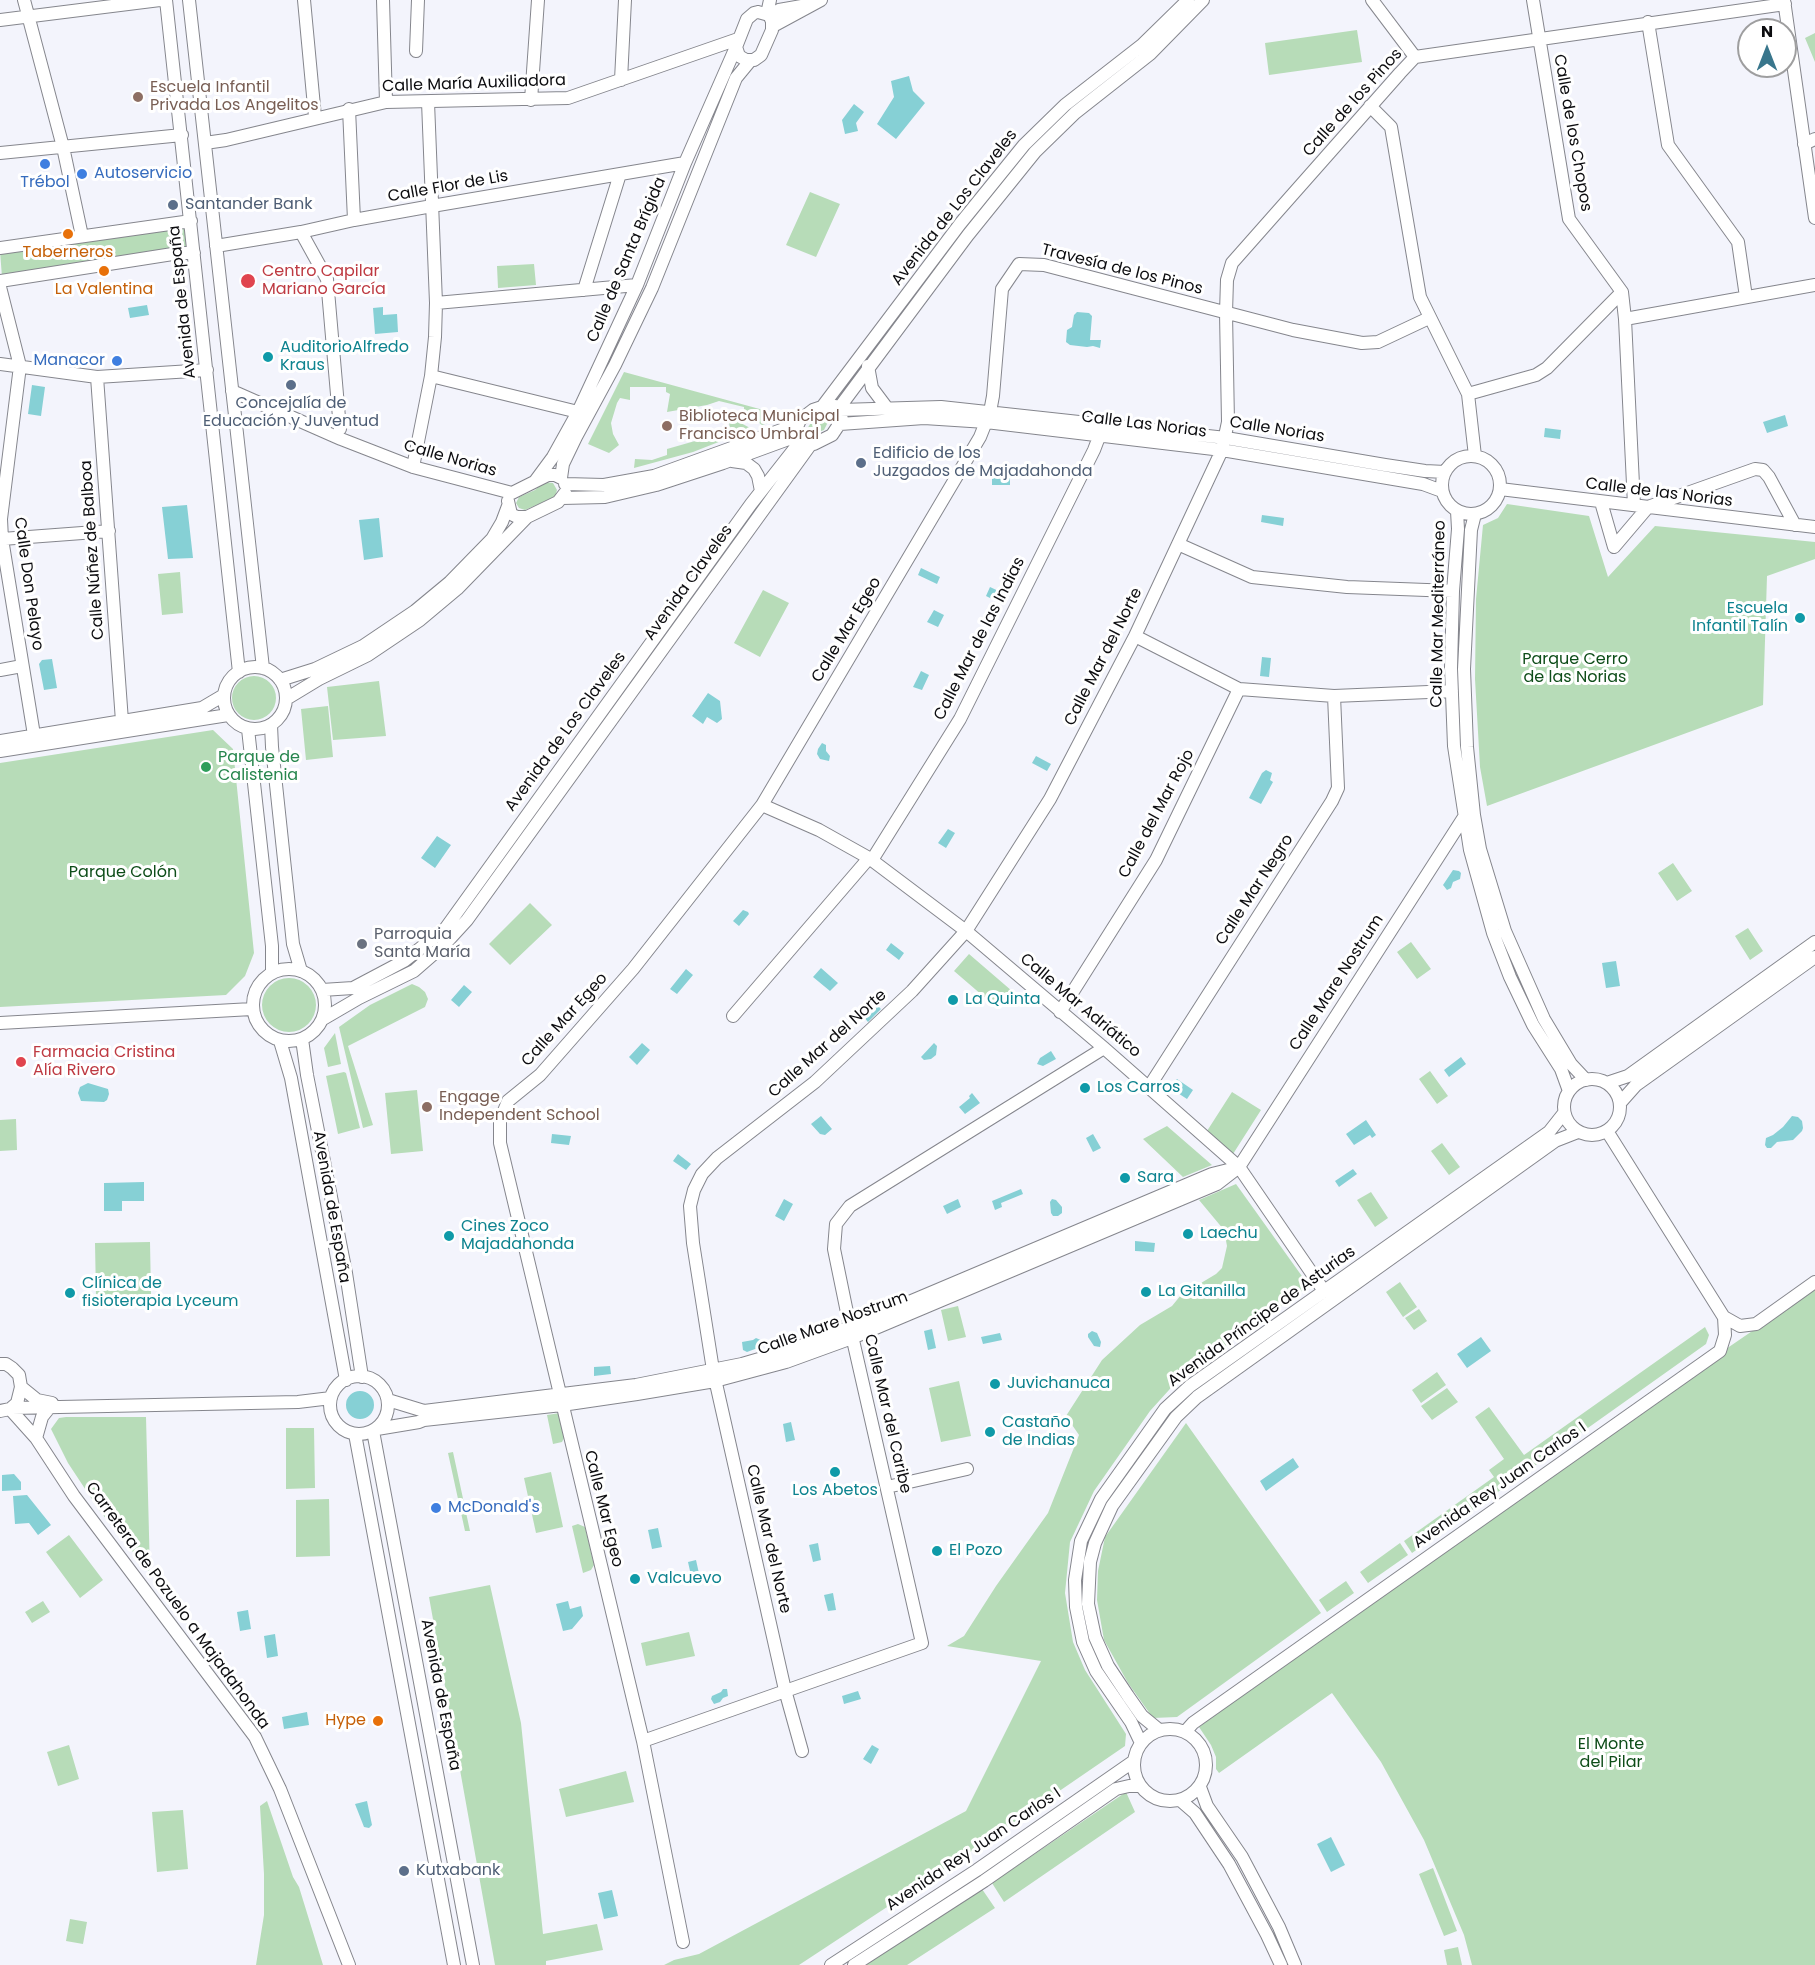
<!DOCTYPE html>
<meta charset="utf-8">
<style>
body{margin:0}
#map{position:relative;width:1815px;height:1965px;overflow:hidden;background:#f3f4fc;font-family:Poppins,sans-serif}
canvas{display:block}
.north{position:absolute;left:1737px;top:18px;width:60px;height:60px;box-sizing:border-box;background:#fff;border:2px solid #9e9e9f;border-radius:50%;rotate:0deg;font-size:16px;font-weight:700;line-height:24px;text-align:center;color:#0c0c0f}
.north::after{content:'';display:block;margin:auto;width:21px;height:27px;background:#39768c;clip-path:polygon(50% 0,100% 100%,50% 72%,0 100%)}
</style>
<div id="map">
<canvas width="1815" height="1965"></canvas>
<div class="north">N</div>
</div>
<script>
const c = document.querySelector('canvas').getContext('2d');
c.lineJoin = 'round';
function fill(path, color) { c.fillStyle = color; c.fill(path, 'evenodd'); }
const shape = rows => new Path2D(rows.map(r => 'M' + r).join(''));
function trace(path, color, width, dash) { c.strokeStyle = color; c.lineWidth = width; c.lineCap = dash ? 'butt' : 'round'; c.setLineDash(dash || []); c.stroke(path); }
function write(font, color, halo, rows, align = 'center') {
  c.font = font + ' Poppins,sans-serif'; c.lineWidth = 6; c.setLineDash([]); c.textBaseline = 'middle'; c.strokeStyle = halo; c.fillStyle = color; for (const [text, x, y, turn = 0] of rows) {
    c.save(); c.translate(x, y); c.rotate((+turn || 0) * Math.PI / 180); c.textAlign = isNaN(turn) ? turn : align; if (halo) c.strokeText(text, 0, 0); c.fillText(text, 0, 0); c.restore();
  }
}
fill(shape([
 [1357,30,1362,62,1269,75,1265,43],
 [1815,33,1815,62,1805,38],
 [810,192,840,204,816,257,786,245],
 [186,227,189,250,2,277,0,251],
 [534,264,536,285,498,288,497,266],
 [624,372,778,414,778,420,762,425,744,411,744,407,719,401,707,405,667,412,670,394,666,392,666,387,630,387,630,400,620,398,617,403,611,423,613,434,619,445,609,453,588,444],
 [823,417,828,422,824,430,816,433,809,433,807,429,812,421],
 [729,421,737,421,752,429,693,452,634,468,635,459,652,460,667,455,667,449,730,431],
 [544,482,553,483,557,490,555,497,525,510,519,508,516,503,519,497,535,490],
 [1507,504,1589,516,1608,577,1655,526,1815,542,1815,559,1767,576,1763,705,1487,806,1480,767,1475,679,1476,599,1483,525,1498,518],
 [180,572,183,613,162,615,158,574],
 [763,590,789,603,760,657,734,643],
 '232 698a22 22 0 1 1 44 0a22 22 0 1 1-44 0Z',
 [379,681,386,736,333,740,327,687],
 [328,706,333,757,306,760,301,709],
 [213,730,233,749,254,953,245,976,226,995,0,1007,0,763],
 [1673,863,1692,891,1677,901,1658,873],
 [530,903,552,925,510,965,489,944],
 [1748,928,1763,951,1750,960,1735,936],
 [1411,942,1431,969,1417,979,1397,952],
 [969,954,1012,991,997,1008,954,971],
 '262 1005a27 27 0 1 1 54 0a27 27 0 1 1-54 0Z',
 [412,984,419,987,425,992,428,999,425,1007,348,1046,373,1125,363,1128,339,1027,370,1005],
 [335,1033,341,1064,328,1067,324,1048],
 [1430,1071,1448,1096,1437,1104,1419,1079],
 [344,1072,346,1073,360,1128,338,1134,326,1076],
 [417,1090,423,1151,391,1154,385,1093],
 [1232,1092,1261,1110,1233,1154,1207,1131],
 [16,1119,17,1150,0,1151,0,1120],
 [1167,1126,1212,1165,1183,1177,1143,1139],
 [1442,1143,1460,1167,1449,1175,1431,1151],
 [1236,1184,1309,1286,1178,1380,1150,1411,1094,1491,1070,1542,1065,1593,1073,1642,1085,1670,1126,1734,1125,1746,966,1855,799,1965,664,1965,674,1960,699,1954,966,1811,1041,1661,947,1646,964,1636,996,1586,1048,1513,1079,1435,1066,1416,1102,1360,1140,1325,1172,1306,1181,1295,1216,1274,1222,1268,1227,1246,1224,1230,1199,1200],
 [1371,1192,1388,1218,1375,1227,1357,1200],
 [150,1242,151,1295,96,1296,95,1243],
 [1400,1282,1417,1307,1403,1317,1386,1292],
 [1815,1288,1815,1965,1472,1965,1464,1935,1424,1840,1381,1762,1332,1693,1219,1773,1216,1769,1216,1757,1211,1745,1199,1727,1321,1637,1726,1349],
 [958,1306,966,1337,948,1341,941,1310],
 [1419,1309,1427,1321,1414,1330,1405,1318],
 [1705,1327,1709,1335,1706,1344,1412,1553,1404,1541,1494,1477,1489,1470,1504,1459,1475,1417,1489,1407,1524,1455],
 [1437,1372,1446,1385,1421,1403,1412,1390],
 [959,1381,971,1436,941,1442,929,1388],
 [1447,1388,1458,1402,1432,1420,1421,1406],
 [560,1413,564,1438,562,1442,553,1444,547,1415],
 [66,1417,146,1417,150,1573,99,1510,68,1463,51,1429,59,1418],
 [1186,1423,1321,1613,1177,1717,1153,1718,1128,1683,1104,1640,1097,1600,1098,1571,1105,1537],
 [286,1428,314,1428,315,1488,286,1489],
 [453,1452,470,1531,465,1531,448,1453],
 [551,1472,563,1527,536,1533,524,1478],
 [329,1499,330,1556,296,1557,296,1500],
 [578,1524,585,1527,594,1565,591,1570,583,1573,572,1526],
 [69,1535,103,1580,80,1598,46,1552],
 [1400,1543,1408,1555,1368,1583,1360,1572],
 [1346,1581,1354,1593,1327,1612,1319,1600],
 [490,1585,521,1723,543,1934,597,1924,603,1950,546,1961,546,1965,495,1965,429,1597],
 [43,1601,50,1612,32,1623,25,1612],
 [689,1632,695,1656,646,1666,641,1643],
 [69,1745,79,1779,58,1786,47,1752],
 [626,1771,634,1802,566,1817,559,1789],
 [1126,1792,1135,1812,1004,1902,992,1883],
 [267,1801,293,1877,299,1887,323,1965,256,1965,264,1915,264,1874,260,1806],
 [183,1810,188,1869,157,1872,152,1812],
 [1433,1868,1457,1931,1444,1936,1419,1874],
 [982,1889,995,1908,907,1965,865,1965],
 [70,1919,87,1922,83,1944,66,1941],
 [1458,1947,1462,1965,1447,1965,1444,1950]
]), '#b7dcb8');
fill(shape([
 [909,76,913,91,925,103,896,139,877,124,894,97,891,81],
 [854,104,864,112,856,123,858,131,845,134,842,120],
 [147,305,149,315,130,318,128,308],
 [383,307,383,315,397,314,398,332,375,334,373,308],
 [1077,312,1089,313,1092,316,1090,340,1101,340,1100,348,1093,346,1087,347,1070,345,1066,342,1067,330,1072,327,1074,315],
 [32,385,45,387,41,416,28,414],
 [1785,415,1788,426,1767,433,1763,422],
 [1545,428,1561,430,1560,439,1544,437],
 [992,476,1010,476,1010,485,992,485],
 [187,505,193,558,168,559,162,507],
 [1262,515,1284,518,1283,526,1261,522],
 [379,518,383,557,364,560,359,520],
 [921,568,940,577,937,584,918,575],
 [990,587,1007,595,1002,604,986,596],
 [934,610,944,615,938,627,927,622],
 [1262,657,1271,658,1269,677,1260,676],
 [52,659,57,688,44,690,39,664,42,660],
 [921,671,929,675,922,690,913,687],
 [708,693,720,701,722,719,717,723,707,717,703,724,692,716],
 [822,743,826,745,826,751,830,756,829,761,820,759,817,754,818,749],
 [1036,756,1051,764,1047,771,1032,763],
 [1266,770,1272,773,1270,780,1273,782,1261,804,1249,798,1262,773],
 [948,829,955,833,946,848,938,843],
 [437,836,451,845,435,868,421,858],
 [1453,870,1459,871,1461,873,1460,879,1453,882,1451,888,1447,890,1443,885],
 [743,910,748,912,749,914,739,926,733,921],
 [891,943,904,953,899,960,886,950],
 [1616,961,1620,986,1606,988,1602,963],
 [821,968,838,983,830,991,813,977],
 [686,969,693,975,677,994,670,989],
 [464,985,472,992,459,1007,451,1000],
 [875,1003,881,1009,868,1022,862,1015,869,1008,869,1005],
 [642,1043,650,1050,637,1065,629,1057],
 [934,1043,937,1046,936,1055,931,1059,924,1060,921,1057],
 [1051,1051,1056,1059,1043,1066,1037,1064,1040,1058],
 [1461,1057,1466,1064,1449,1077,1444,1070],
 [1177,1079,1193,1090,1187,1099,1170,1088],
 [88,1083,108,1089,109,1094,107,1100,104,1102,81,1101,78,1093,80,1087],
 [972,1093,980,1103,965,1114,959,1107,970,1098,969,1096],
 [821,1116,832,1129,825,1135,820,1134,811,1124],
 [1792,1116,1798,1117,1802,1121,1803,1128,1802,1131,1793,1140,1777,1142,1771,1148,1767,1148,1765,1145,1766,1138,1773,1135,1783,1127],
 [1366,1120,1376,1135,1372,1138,1370,1135,1354,1145,1346,1134],
 [552,1134,571,1136,569,1145,551,1143],
 [1093,1134,1101,1148,1093,1152,1086,1138],
 [678,1154,691,1164,686,1170,673,1161],
 [1353,1169,1357,1174,1339,1187,1335,1181],
 [144,1182,144,1201,122,1201,122,1211,104,1211,104,1183],
 [1021,1189,1023,1194,1001,1203,1002,1207,995,1210,992,1201],
 [784,1199,793,1204,784,1221,775,1216],
 [958,1199,961,1207,947,1214,943,1206],
 [1052,1199,1056,1200,1062,1207,1062,1213,1058,1216,1053,1216,1051,1213,1050,1202],
 [1135,1241,1155,1243,1154,1252,1135,1251],
 [932,1329,936,1348,928,1350,924,1331],
 [1092,1331,1097,1333,1101,1342,1100,1347,1094,1346,1088,1337,1088,1334],
 [1000,1333,1002,1340,983,1344,981,1337],
 [1481,1337,1491,1351,1467,1368,1457,1354],
 [756,1338,763,1341,763,1346,747,1352,743,1350,742,1342,753,1340],
 [610,1366,611,1374,594,1376,594,1367],
 '346 1405a14 14 0 1 1 28 0a14 14 0 1 1-28 0Z',
 [791,1422,795,1440,786,1442,783,1424],
 [1293,1458,1299,1467,1266,1491,1260,1481],
 [14,1474,21,1482,21,1490,2,1491,2,1475],
 [27,1495,51,1525,38,1535,29,1523,15,1524,13,1496],
 [658,1528,662,1547,652,1549,648,1530],
 [818,1543,821,1560,813,1562,809,1545],
 [696,1560,700,1578,692,1580,688,1562],
 [833,1593,836,1610,828,1611,824,1595],
 [568,1601,570,1609,581,1606,583,1616,572,1629,563,1631,556,1604],
 [248,1610,251,1629,240,1631,237,1612],
 [275,1634,278,1656,267,1658,264,1636],
 [723,1689,727,1689,728,1696,723,1698,720,1702,714,1704,711,1699,712,1696,721,1692],
 [858,1691,861,1699,844,1704,842,1696],
 [307,1712,309,1725,284,1729,282,1717],
 [872,1745,879,1749,871,1764,863,1759],
 [367,1801,372,1825,369,1828,364,1827,355,1804],
 [1331,1837,1345,1865,1331,1872,1317,1844],
 [612,1890,618,1916,604,1919,598,1893]
]), '#86d0d5');
const minor = shape([
 [24,0,63,147,82,236],
 [166,0,239,672],
 [189,0,263,668],
 [304,0,315,117],
 [383,0,386,102],
 [1372,0,1415,57],
 [1533,0,1569,219,1622,292,1625,319,1634,505],
 [1784,0,1815,218],
 [758,12,769,15,772,21,772,30,761,55,754,60,746,60,739,56,736,47,747,19,754,13,758,12],
 [767,14,770,0],
 [769,15,779,10,807,5],
 [0,20,160,0],
 [1648,22,1668,145,1738,242,1746,297],
 [773,26,821,0],
 [416,51,418,0],
 [621,80,625,0],
 [531,100,538,0],
 [1370,106,1391,127,1420,297,1468,394,1475,456],
 [349,109,354,220],
 [205,143,226,140,386,102,568,98,738,39],
 [1804,144,1815,139],
 [0,153,182,135],
 [301,232,327,279,340,429],
 [216,246,301,232,354,220,432,206,685,163],
 [0,248,191,221],
 [0,281,179,253,194,253],
 [0,287,20,366,1,519,2,539,34,735],
 [584,290,620,174],
 [436,303,637,285],
 [1625,319,1815,285],
 [0,364,97,377,207,370],
 [868,366,872,388,887,408],
 [431,376,578,412],
 [97,377,122,721],
 [232,391,341,439,413,467,512,493,548,475,555,475,561,478],
 [1468,394,1536,375,1547,368,1622,292],
 [822,407,960,224,1024,145,1065,105,1142,45,1188,0],
 [839,408,968,235,1035,152,1075,113,1150,54,1203,0],
 [840,410,842,420,832,435,814,444,801,444,796,440,794,434,800,420,813,410,822,407,835,406,840,410,941,407,1226,438,1385,465,1425,471,1445,472],
 [840,424,924,418,986,422,1222,450,1423,484,1442,491],
 '1442 485a29 29 0 1 1 58 0a29 29 0 1 1-58 0Z',
 [732,461,746,463,754,469,758,476,761,491],
 [413,467,431,376,435,337,436,303,428,102],
 [561,478,563,464,576,437,615,365,652,288,736,78,750,61],
 [536,480,553,457,578,412,637,285,685,163,736,47],
 [565,484,604,485,654,476,798,424],
 [1500,489,1815,527],
 [562,498,605,497,656,485,723,463,794,437],
 [508,501,511,514,517,517,527,517,558,502,565,493],
 [1601,502,1614,547,1648,507,1755,469,1763,470,1769,477,1795,525],
 [1457,511,1458,529,1453,591,1451,668,1454,746,1470,850,1493,933,1510,977,1533,1025,1561,1069,1569,1091],
 [1475,514,1471,530,1464,669,1467,747,1474,815,1480,849,1505,931,1544,1019,1571,1064,1586,1080],
 [2,539,109,531],
 [1178,544,1252,577,1347,587,1453,591],
 [1135,636,1239,689,1334,696,1452,691],
 '224 698a31 31 0 1 1 62 0a31 31 0 1 1-62 0Z',
 [0,670,22,666],
 [280,680,315,669,363,646,415,611,450,582,492,539,502,522,508,506],
 [286,699,319,679,368,655,420,620,457,589,527,517],
 [271,725,272,747,293,944,301,971],
 [248,729,272,946,272,973],
 [0,741,202,708,224,695],
 [0,751,228,715],
 [762,805,819,830,869,858,966,931,1104,1048,1239,1167,1324,1291],
 [872,860,960,719,1094,450,1102,429],
 '253 1005a36 36 0 1 1 72 0a36 36 0 1 1-72 0Z',
 [322,990,353,988,404,961,445,929,751,504,799,443],
 [1060,1012,1156,860,1239,689],
 [733,1016,869,858],
 [323,1019,359,998,414,971,445,944,467,920,811,444],
 [0,1023,252,1009],
 [302,1039,307,1075,346,1273,362,1377],
 [280,1041,291,1078,346,1380],
 '1564 1107a28 28 0 1 1 56 0a28 28 0 1 1-56 0Z',
 [1607,1083,1628,1076,1815,942],
 [1149,1087,1332,801,1338,788,1334,696],
 [1620,1103,1636,1085,1815,957],
 [1607,1131,1725,1319],
 [1724,1317,1740,1326,1756,1324,1815,1282],
 [0,1364,6,1364,12,1368,19,1375,21,1387,17,1403,10,1409,0,1411],
 '330 1405a29 29 0 1 1 58 0a29 29 0 1 1-58 0Z',
 [21,1387,37,1400,52,1403],
 [388,1400,424,1411,636,1385,742,1364,790,1350,850,1327,1212,1174,1232,1169],
 [12,1408,298,1402,331,1398],
 [10,1409,36,1438,74,1496,255,1737,280,1789,349,1965],
 [377,1429,419,1422,424,1420,562,1405,637,1394,715,1381,786,1362,852,1338,1217,1184,1239,1167,1464,817],
 [373,1431,473,1965],
 [355,1434,454,1965],
 [36,1438,42,1417,50,1407],
 [887,1487,967,1469],
 '1134 1765a36 36 0 1 1 72 0a36 36 0 1 1-72 0Z',
 [1159,1730,1142,1716,1128,1696,1108,1666,1095,1637,1088,1604,1090,1562,1095,1543,1112,1506,1176,1417,1197,1397,1555,1141,1578,1132],
 [1185,1732,1193,1723,1720,1351,1725,1335,1724,1317],
 [643,1741,922,1643,850,1327,834,1249,836,1224,850,1206,1104,1048],
 [1141,1743,1131,1722,1096,1671,1083,1642,1076,1607,1075,1580,1081,1541,1101,1499,1165,1409,1190,1386,1549,1132,1564,1113],
 [802,1751,785,1690,713,1370,693,1243,690,1206,694,1190,702,1174,717,1158,815,1082,912,991,966,931,1050,799,1135,636,1222,450,1228,422,1226,313,1227,280,1232,263,1400,73,1415,57,1785,4],
 [1200,1787,1207,1806,1242,1857,1279,1927,1295,1965],
 [1180,1800,1195,1813,1229,1864,1267,1935,1281,1965],
 [683,1942,643,1741,500,1143,500,1121,508,1101,540,1075,633,969,762,805,980,437,990,412,993,396,1002,289,1019,264,1044,265,1293,330,1362,343,1378,342,1429,318],
 [831,1965,977,1870,1134,1761],
 [854,1965,984,1881,1116,1789,1129,1786,1140,1786]
]);
trace(minor, '#85868d', 14);
trace(minor, '#fff', 12);
for (const [x, y, r, color] of [
 [138,97,6,"#8d6e63"],
 [45,164,6,"#3f7fe0"],
 [82,174,6,"#3f7fe0"],
 [173,205,6,"#5c6f8a"],
 [68,234,6,"#e8710a"],
 [104,271,6,"#e8710a"],
 [248,281,8,"#e0444e"],
 [268,357,6,"#0f9aa8"],
 [117,361,6,"#3f7fe0"],
 [291,385,6,"#5c6f8a"],
 [667,426,6,"#8d6e63"],
 [861,463,6,"#5c6f8a"],
 [1800,618,6,"#0f9aa8"],
 [206,767,6,"#2e9e5b"],
 [362,944,6,"#6b7280"],
 [953,1000,6,"#0f9aa8"],
 [21,1062,6,"#e0444e"],
 [1085,1088,6,"#0f9aa8"],
 [427,1107,6,"#8d6e63"],
 [1125,1178,6,"#0f9aa8"],
 [1188,1234,6,"#0f9aa8"],
 [449,1236,6,"#0f9aa8"],
 [1146,1292,6,"#0f9aa8"],
 [70,1293,6,"#0f9aa8"],
 [995,1384,6,"#0f9aa8"],
 [990,1432,6,"#0f9aa8"],
 [835,1472,6,"#0f9aa8"],
 [436,1508,6,"#3f7fe0"],
 [937,1551,6,"#0f9aa8"],
 [635,1579,6,"#0f9aa8"],
 [378,1721,6,"#e8710a"],
 [404,1871,6,"#5c6f8a"]
]) { const dot = new Path2D(); dot.arc(x, y, r, 0, 2 * Math.PI); c.fillStyle = color; c.fill(dot); trace(dot, '#fff', 2); }
write('16px', '#0c0c0f', '#fff', [
 ["Calle María Auxiliadora",474,84,-2],
 ["Calle de los Pinos",1353,103,-48],
 ["Calle de los Chopos",1572,133,80],
 ["Calle Flor de Lis",448,187,-10],
 ["Avenida de Los Claveles",955,208,-52],
 ["Calle de Santa Brígida",627,260,-67],
 ["Travesía de los Pinos",1122,270,14],
 ["Avenida de España",183,302,-96],
 ["Calle Las Norias",1144,425,7],
 ["Calle Norias",1277,430,9],
 ["Calle Norias",450,459,16],
 ["Calle de las Norias",1659,493,7],
 ["Calle Núñez de Balboa",93,550,-94],
 ["Avenida Claveles",689,583,-54],
 ["Calle Don Pelayo",28,584,82],
 ["Calle Mar Mediterráneo",1439,614,-89],
 ["Calle Mar Egeo",847,630,-59],
 ["Calle Mar de las Indias",980,639,-63],
 ["Calle Mar del Norte",1104,657,-63],
 ["Avenida de Los Claveles",566,732,-54],
 ["Calle del Mar Rojo",1157,814,-62],
 ["Calle Mar Negro",1255,890,-57],
 ["Calle Mare Nostrum",1337,983,-57],
 ["Calle Mar Adriático",1080,1006,40],
 ["Calle Mar Egeo",565,1020,-48],
 ["Calle Mar del Norte",828,1044,-42],
 ["Avenida de España",331,1207,80],
 ["Avenida Príncipe de Asturias",1262,1317,-36],
 ["Calle Mare Nostrum",833,1324,-20],
 ["Calle Mar del Caribe",887,1414,77],
 ["Avenida Rey Juan Carlos I",1500,1486,-35],
 ["Calle Mar Egeo",603,1509,76],
 ["Calle Mar del Norte",768,1539,77],
 ["Carretera de Pozuelo a Majadahonda",177,1606,54],
 ["Avenida de España",440,1695,79],
 ["Avenida Rey Juan Carlos I",974,1850,-34]
]);
write('16px', '#785e54', '#fff', [
 ["Escuela Infantil",150,88],
 ["Privada Los Angelitos",150,106],
 ["Biblioteca Municipal",679,417],
 ["Francisco Umbral",679,435],
 ["Engage",439,1098],
 ["Independent School",439,1116]
], 'left');
write('16px', '#366cbe', '#fff', [
 ["Autoservicio",94,174],
 ["Trébol",45,183,"center"],
 ["Manacor",105,361,"right"],
 ["McDonald's",448,1508]
], 'left');
write('16px', '#4e5e75', '#fff', [
 ["Santander Bank",185,205],
 ["Concejalía de",291,404,"center"],
 ["Educación y Juventud",291,422,"center"],
 ["Edificio de los",873,454],
 ["Juzgados de Majadahonda",873,472],
 ["Kutxabank",416,1871]
], 'left');
write('16px', '#c56008', '#fff', [
 ["Taberneros",68,253],
 ["La Valentina",104,290],
 ["Hype",366,1721,"right"]
]);
write('16px', '#be3a42', '#fff', [
 ["Centro Capilar",262,272],
 ["Mariano García",262,290],
 ["Farmacia Cristina",33,1053],
 ["Alía Rivero",33,1071]
], 'left');
write('16px', '#0d838f', '#fff', [
 ["AuditorioAlfredo",280,348],
 ["Kraus",280,366],
 ["Escuela",1788,609,"right"],
 ["Infantil Talín",1788,627,"right"],
 ["La Quinta",965,1000],
 ["Los Carros",1097,1088],
 ["Sara",1137,1178],
 ["Cines Zoco",461,1227],
 ["Majadahonda",461,1245],
 ["Laechu",1200,1234],
 ["Clínica de",82,1284],
 ["fisioterapia Lyceum",82,1302],
 ["La Gitanilla",1158,1292],
 ["Juvichanuca",1007,1384],
 ["Castaño",1002,1423],
 ["de Indias",1002,1441],
 ["Los Abetos",835,1491,"center"],
 ["El Pozo",949,1551],
 ["Valcuevo",647,1579]
], 'left');
write('16px', '#0e4d19', '#fff', [
 ["Parque Cerro",1575,660],
 ["de las Norias",1575,678],
 ["Parque Colón",123,873],
 ["El Monte",1611,1745],
 ["del Pilar",1611,1763]
]);
write('16px', '#27864d', '#fff', [
 ["Parque de",218,758],
 ["Calistenia",218,776]
], 'left');
write('16px', '#5b616d', '#fff', [
 ["Parroquia",374,935],
 ["Santa María",374,953]
], 'left');
</script>
